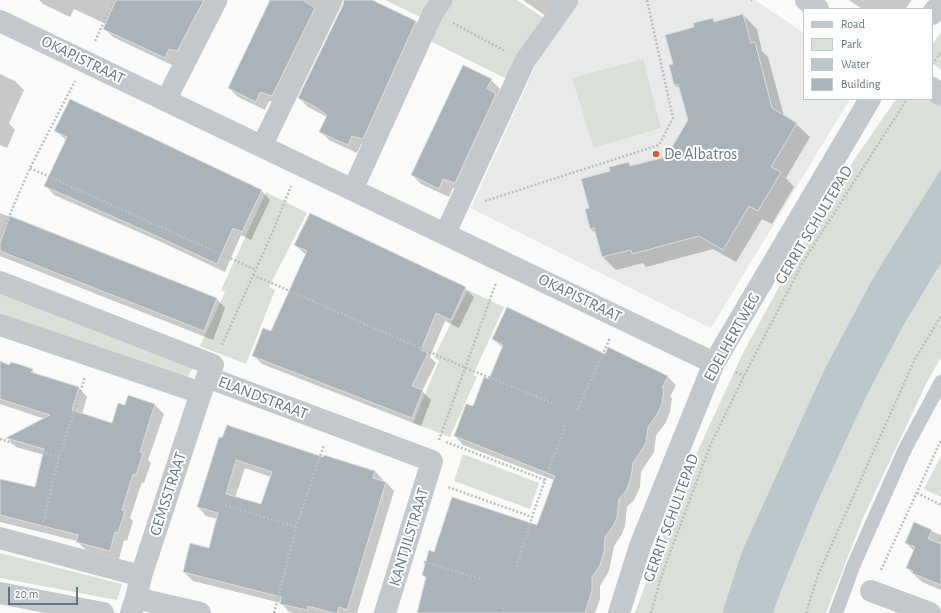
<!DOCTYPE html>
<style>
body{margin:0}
#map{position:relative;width:941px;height:613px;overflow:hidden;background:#fafaf8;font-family:"Alegreya Sans",sans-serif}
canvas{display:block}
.legend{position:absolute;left:803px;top:8px;width:130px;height:92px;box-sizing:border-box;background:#fff;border:1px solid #c1c8cd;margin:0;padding:5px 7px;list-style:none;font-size:12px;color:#657683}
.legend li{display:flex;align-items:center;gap:8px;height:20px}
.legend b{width:20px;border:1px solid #c1c8cd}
.scale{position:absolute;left:8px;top:587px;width:70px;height:18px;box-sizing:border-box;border:2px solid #657683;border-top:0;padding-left:5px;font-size:12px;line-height:14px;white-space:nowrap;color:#657683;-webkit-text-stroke:3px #fff;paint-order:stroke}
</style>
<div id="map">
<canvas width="941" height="613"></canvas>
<ul class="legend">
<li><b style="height:5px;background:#c3c8cc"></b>Road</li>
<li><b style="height:11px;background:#dadfd7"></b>Park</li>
<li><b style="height:11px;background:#bbc7cb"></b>Water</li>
<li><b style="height:11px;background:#aab3b9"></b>Building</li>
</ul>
<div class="scale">20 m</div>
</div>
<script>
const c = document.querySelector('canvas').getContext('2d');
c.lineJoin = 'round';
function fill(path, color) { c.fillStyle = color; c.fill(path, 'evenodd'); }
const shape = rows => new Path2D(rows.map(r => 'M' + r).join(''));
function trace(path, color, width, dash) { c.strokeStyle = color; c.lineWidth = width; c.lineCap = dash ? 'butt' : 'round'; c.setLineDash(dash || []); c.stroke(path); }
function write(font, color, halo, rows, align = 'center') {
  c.font = font + ' "Alegreya Sans",sans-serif'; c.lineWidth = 4; c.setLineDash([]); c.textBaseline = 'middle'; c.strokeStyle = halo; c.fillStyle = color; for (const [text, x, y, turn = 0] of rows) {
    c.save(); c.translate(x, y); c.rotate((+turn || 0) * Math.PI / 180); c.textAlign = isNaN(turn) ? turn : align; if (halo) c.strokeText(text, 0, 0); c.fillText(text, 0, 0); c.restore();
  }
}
fill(shape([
 [580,0,755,0,804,33,804,99,850,99,711,328,471,208,537,62]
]), '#e8e9e9');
fill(shape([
 [385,0,517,0,545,19,507,79,430,41,437,25],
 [941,32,941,70,932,63,932,45],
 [643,59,661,128,594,148,572,78],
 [896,99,932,99,941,104,941,169,874,276,824,370,742,551,722,613,635,613,681,487,743,353,798,252,854,160],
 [266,192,307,213,269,287,275,290,246,364,200,346,225,292,221,290],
 [941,263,941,357,927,382,863,518,826,613,773,613,787,576,817,503,866,397,902,328],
 [468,290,504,307,473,375,477,377,450,437,413,423,439,361,434,357],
 [0,291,193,367,187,378,0,315],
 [463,454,539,483,530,509,454,481],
 [941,456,941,497,924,489],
 [0,553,122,584,117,600,0,578]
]), '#dadfd7');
fill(shape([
 [941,169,941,263,902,328,866,397,817,503,787,576,773,613,722,613,742,551,824,370,874,276]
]), '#bbc7cb');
fill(shape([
 [39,0,218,0,174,66,113,37,104,28,106,24,74,9,70,17,43,4],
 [271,0,333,0,282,104,269,101,265,110,238,97,229,88],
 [345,0,367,0,416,22,425,31,372,147,361,144,357,153,329,140,320,131,327,117,308,107,299,98,344,5],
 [523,0,570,0,546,16],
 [849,0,912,0,905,9,862,9],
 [743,15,757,29,762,51,768,57,784,116,796,124,810,137,786,178,794,187,772,224,762,219,736,262,713,249,646,267,643,263,616,270,603,257,597,235,591,229,586,210,590,209,611,172,629,163,633,167,667,158,689,120,681,90,675,85,674,65,696,28,713,19,716,22],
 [0,74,15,81,24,90,9,123,15,130,7,148,0,145],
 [491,80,500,89,497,96,505,104,465,192,453,188,449,197,421,184,412,175],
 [71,100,262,191,270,200,251,240,241,235,225,272,159,241,54,195,46,186,67,141,56,131],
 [0,213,216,298,225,308,213,340,0,256],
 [295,245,465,288,474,297,459,328,445,321,430,357,436,363,422,391,431,400,421,426,262,364,253,355,272,332,306,255],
 [493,339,606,355,667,376,676,385,670,397,672,398,670,412,666,422,656,436,654,452,641,472,640,487,634,500,627,507,625,526,622,534,614,546,609,571,600,586,600,599,595,613,418,613,426,579,423,575,435,553,537,527,554,480,463,445,455,436,490,381,503,348],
 [0,362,10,366,32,370,37,375,79,388,87,397,82,414,112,424,126,407,129,397,155,405,164,414,148,460,151,463,144,483,142,482,130,518,133,521,127,541,124,540,119,559,86,550,77,541,0,522,0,480,36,489,44,455,16,447,8,439,45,419,0,404],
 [219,438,324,458,325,456,375,471,383,480,383,482,386,482,394,491,357,613,293,613,289,612,281,603,193,581,184,572,210,549,217,519,206,516,198,507],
 [245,468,271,477,262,506,235,498],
 [914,524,941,535,941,590,922,582,907,568,914,551,906,543]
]), '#0003');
const building = shape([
 [116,0,204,0,177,51,169,49,165,58,103,29,116,0],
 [270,0,303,0,315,8,272,96,260,92,256,102,228,88,270,0],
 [344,0,372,0,416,21,363,139,352,136,348,145,319,132,327,115,314,106,298,98,343,5,344,0],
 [743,14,751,43,755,42,772,108,797,123,771,167,781,172,758,211,749,206,723,250,699,236,632,254,631,250,602,257,594,228,590,229,585,209,589,208,581,179,610,171,609,167,629,162,630,166,666,157,688,120,678,84,674,85,669,65,673,64,665,35,694,27,693,23,713,18,714,22,743,14],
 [463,65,492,79,487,88,496,94,455,183,443,179,439,189,411,175,463,65],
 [70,99,262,190,242,232,233,228,217,264,150,233,44,186,67,137,54,131,70,99],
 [310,213,466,287,451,320,436,313,421,350,428,353,412,386,423,390,412,418,252,356,263,328,271,331,307,251,294,245,310,213],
 [10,216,217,298,204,331,0,251,0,243,10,216],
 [507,307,605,354,608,347,668,376,662,388,664,389,662,403,658,413,648,427,646,443,633,463,631,478,626,491,619,499,617,517,614,525,605,537,604,552,600,565,592,577,592,590,585,613,417,613,426,577,422,575,429,550,434,552,452,497,537,525,555,476,454,436,466,404,473,406,484,377,489,379,503,345,492,339,507,307],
 [0,361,9,365,11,362,21,365,33,369,31,372,79,387,72,410,112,423,118,403,125,405,128,395,155,404,140,452,143,453,136,475,133,474,122,510,125,511,118,533,115,532,110,551,76,542,78,535,0,515,0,479,35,487,44,449,6,438,50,415,0,399,0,361],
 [227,425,323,457,324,455,375,471,373,478,386,482,347,610,339,607,337,613,333,613,308,606,307,610,280,604,281,597,183,572,190,543,209,548,218,513,197,507,219,437,222,438,227,425],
 [236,460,272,472,261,504,226,494,236,460],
 [914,522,932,530,928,539,941,544,941,585,912,573,913,571,906,568,915,547,905,543,914,522]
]);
fill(building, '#aab3b9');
trace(building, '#dcdcda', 1);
trace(shape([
 [751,0,752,0],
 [453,23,505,51],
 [95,41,114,0],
 [932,64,941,53],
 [30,168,256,270],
 [485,201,659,145,673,118,647,0],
 [0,237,30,168,75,81],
 [253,275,466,368,552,403],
 [222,345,273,231,291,186],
 [736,372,744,376],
 [577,410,610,338],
 [0,439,59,457],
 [439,440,496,283],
 [446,442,545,480,532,517,448,487],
 [545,480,566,424],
 [917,493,941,505],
 [225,505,296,527],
 [42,526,59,457,85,377],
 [424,562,481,579],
 [516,567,532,517],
 [881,570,941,440],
 [274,613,296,527,324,445],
 [502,613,504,606],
 [651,613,662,574,710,446,744,376,803,262,907,99],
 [806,613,818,575,915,359,941,316]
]), '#bbbfc2', 2.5, [2, 2]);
trace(shape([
 [836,613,854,564,905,449,941,382]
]), '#c3c8cc', 14);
trace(shape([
 [166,100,217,0],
 [262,146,332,0],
 [353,189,433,13,442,0],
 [445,234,525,61,568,0]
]), '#c3c8cc', 21);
trace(shape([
 [806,0,818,9],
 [932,14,941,3],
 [0,21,714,363],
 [932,88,941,95],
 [0,282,213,365,207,377,432,461,385,613],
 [0,325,201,393],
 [0,538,141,576],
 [871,591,930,613],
 [0,593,103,613],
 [136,598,200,613],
 [131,613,136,598,141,576,201,393,207,377],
 [619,613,640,546,714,363,870,99]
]), '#c3c8cc', 22);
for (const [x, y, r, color] of [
 [656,154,4,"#e4572e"]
]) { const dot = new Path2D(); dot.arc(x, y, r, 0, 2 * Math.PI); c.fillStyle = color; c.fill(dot); trace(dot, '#fff', 1.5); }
write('16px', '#657683', '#fff', [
 ["OKAPISTRAAT",83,60,26],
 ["GERRIT SCHULTEPAD",814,225,-59],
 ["OKAPISTRAAT",580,298,26],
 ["EDELHERTWEG",732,337,-61],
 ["ELANDSTRAAT",263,398,21],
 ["GEMSSTRAAT",168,494,-72],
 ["GERRIT SCHULTEPAD",671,518,-70],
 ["KANTJILSTRAAT",409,537,-73]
]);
write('16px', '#657683', '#fff', [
 ["De Albatros",664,154]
], 'left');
</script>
